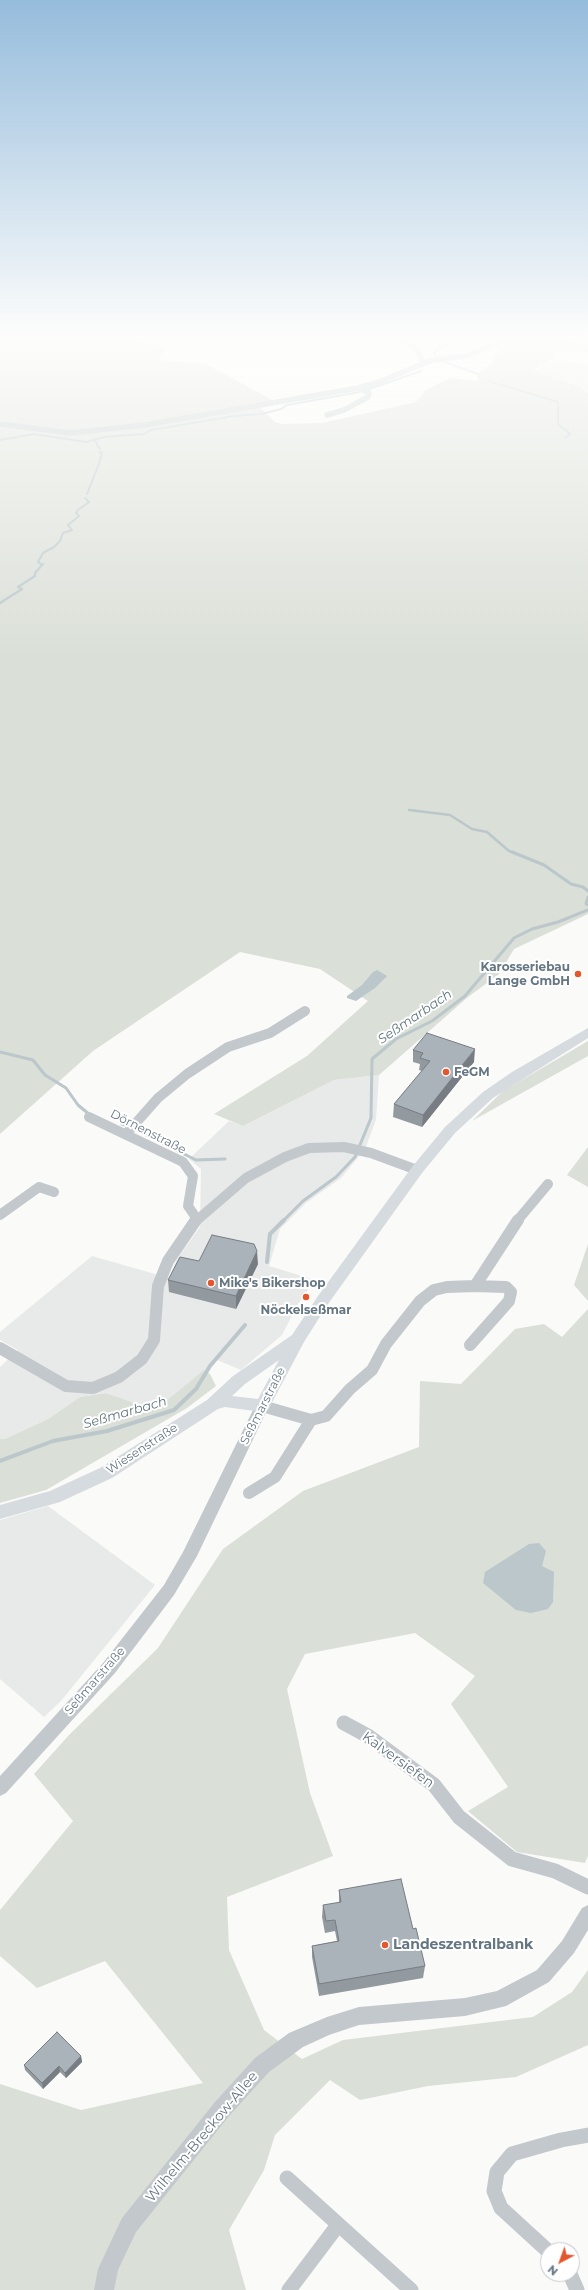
<!DOCTYPE html>
<meta charset="utf-8">
<style>
body{margin:0}
#map{position:relative;width:588px;height:2290px;overflow:hidden;background:#fafaf8;font-family:Montserrat,sans-serif}
canvas{display:block}
.north{position:absolute;left:540px;top:2242px;width:40px;height:40px;box-sizing:border-box;background:#fff;border:1px solid #c1c8cd;border-radius:50%;rotate:221deg;font-size:11px;font-weight:700;line-height:16px;text-align:center;color:#657683}
.north::after{content:'';display:block;margin:auto;width:14px;height:18px;background:#e4572e;clip-path:polygon(50% 0,100% 100%,50% 72%,0 100%)}
</style>
<div id="map">
<canvas width="588" height="2290"></canvas>
<div class="north">N</div>
</div>
<script>
const c = document.querySelector('canvas').getContext('2d');
c.lineJoin = 'round';
function fill(path, color) { c.fillStyle = color; c.fill(path, 'evenodd'); }
const shape = rows => new Path2D(rows.map(r => 'M' + r).join(''));
function trace(path, color, width, dash) { c.strokeStyle = color; c.lineWidth = width; c.lineCap = dash ? 'butt' : 'round'; c.setLineDash(dash || []); c.stroke(path); }
function write(font, color, halo, rows, align = 'center') {
  c.font = font + ' Montserrat,sans-serif'; c.lineWidth = 4; c.setLineDash([]); c.textBaseline = 'middle'; c.strokeStyle = halo; c.fillStyle = color; for (const [text, x, y, turn = 0] of rows) {
    c.save(); c.translate(x, y); c.rotate((+turn || 0) * Math.PI / 180); c.textAlign = isNaN(turn) ? turn : align; if (halo) c.strokeText(text, 0, 0); c.fillText(text, 0, 0); c.restore();
  }
}
fill(shape([
 [557,359,588,365,588,392,580,386,536,370],
 [379,1075,376,1120,365,1149,341,1178,306,1203,280,1229,269,1266,315,1280,298,1304,282,1335,241,1370,217,1360,155,1410,106,1393,80,1397,48,1419,5,1439,0,1439,0,1367,18,1350,0,1340,0,1332,92,1256,169,1278,177,1259,200,1227,201,1169,189,1159,229,1121,243,1126,334,1080],
 [48,1506,155,1585,61,1701,44,1717,0,1679,0,1520]
]), '#e8e9e9');
fill(shape([
 [0,339,129,339,168,347,158,360,206,364,274,401,260,407,275,422,281,424,322,423,416,402,423,394,424,391,450,378,478,381,477,374,492,364,496,354,503,350,495,347,513,339,566,340,588,344,588,352,556,351,554,355,555,358,534,370,579,386,588,393,588,914,514,949,499,974,468,997,379,1075,334,1080,243,1126,214,1114,307,1056,368,1001,320,969,240,952,93,1051,0,1134],
 [588,1041,588,1056,472,1121,503,1091],
 [588,1147,588,1187,567,1175],
 [588,1244,588,1301,574,1285],
 [588,1309,588,1856,585,1863,517,1852,468,1811,508,1787,451,1704,475,1676,415,1633,305,1654,287,1689,310,1793,333,1856,227,1897,229,1950,264,2030,302,2059,343,2040,533,2017,572,1992,588,1970,588,2045,516,2077,428,2086,360,2100,330,2080,275,2135,264,2170,229,2230,246,2290,0,2290,0,2084,81,2110,203,2083,105,1961,37,1988,0,1956,0,1910,73,1821,34,1774,69,1735,158,1648,223,1549,303,1491,419,1447,420,1381,461,1384,515,1329,544,1324,562,1337],
 [204,1370,210,1374,216,1386,187,1408,46,1490,0,1503,0,1439,5,1439,48,1419,80,1397,106,1393,155,1410]
]), '#dadfd7');
fill(shape([
 [377,970,387,976,375,988,356,1001,347,998,347,996,362,985,373,972],
 [539,1543,546,1551,542,1566,554,1572,553,1602,548,1609,531,1613,516,1610,483,1583,485,1572,529,1544]
]), '#bbc7cb');
trace(shape([
 [435,355,435,351,446,345,443,339],
 [442,361,478,374],
 [488,381,558,402,558,424,570,434,565,438],
 [367,390,421,371],
 [94,439,100,449],
 [0,440,34,434,86,442,104,437,144,434,151,430,234,416,261,414,281,409,287,405,360,392],
 [87,494,99,464,102,453,99,452],
 [42,565,38,562,43,553,54,547,60,541,63,533,72,530,68,525,79,516,76,513,78,510,89,502,85,498]
]), '#bbc7cb', 2);
trace(shape([
 [0,603,22,589,18,587,35,576,35,573,43,564],
 [409,810,450,815,472,829,487,832,509,851,515,853]
]), '#bbc7cb', 2.5);
trace(shape([
 [512,852,544,865,571,884,583,887,588,891],
 [588,897,586,904,588,905],
 [0,1052,33,1060,45,1075,66,1088,78,1105,90,1115],
 [122,1124,128,1126],
 [144,1134,196,1160,225,1159],
 [283,1221,303,1201,336,1177,355,1157,371,1118,372,1059,396,1039,432,1021,465,996,514,938,532,929,558,922,588,910]
]), '#bbc7cb', 3);
trace(shape([
 [267,1262,270,1234,284,1220],
 [0,1461,53,1441,107,1431,174,1410,196,1389,210,1366,245,1325]
]), '#bbc7cb', 4);
trace(shape([
 [402,339,417,349,423,363],
 [327,415,344,410,368,397,369,393,358,388],
 [0,424,70,433,145,425,358,388,379,382,432,360,466,356,507,339]
]), '#c3c8cc', 5.5);
trace(shape([
 [89,1117,183,1162,193,1176,188,1206,197,1219],
 [127,1133,158,1098,187,1074,228,1047,270,1033,305,1011],
 [0,1215,39,1187,54,1192],
 [196,1221,246,1178,285,1157,309,1148,344,1147,371,1153,417,1170],
 [517,1221,548,1184]
]), '#c3c8cc', 10);
trace(shape([
 [470,1345,509,1301,511,1292,506,1287,475,1286],
 [0,1348,66,1386,93,1388,119,1377,142,1359,154,1340,158,1286,168,1261,196,1220],
 [311,1420,326,1416,350,1389,372,1370,386,1344,420,1301,434,1290,447,1287,475,1286,518,1220],
 [249,1493,275,1477,311,1420,262,1406]
]), '#c3c8cc', 12);
trace(shape([
 [344,1723,368,1736,434,1785,459,1817,512,1859,555,1871,588,1887],
 [287,2178,411,2290],
 [548,2251,501,2208,494,2191,497,2172,512,2154,561,2140,588,2135],
 [570,2274,577,2290],
 [289,2290,338,2225]
]), '#c3c8cc', 15);
fill(shape([
 [262,1401,267,1402,269,1406,197,1556,174,1595,115,1673,6,1793,0,1796,0,1776,103,1663,164,1585,183,1552,255,1406,257,1402,262,1401],
 [588,1905,588,1930,574,1953,549,1982,506,2006,465,2016,359,2025,329,2035,303,2047,269,2072,229,2116,136,2232,118,2270,114,2290,94,2290,98,2269,122,2218,215,2102,255,2058,289,2033,327,2017,359,2007,465,1998,497,1991,537,1970,562,1941,582,1908,588,1905]
]), '#c3c8cc');
fill(shape([
 [588,1028,588,1038,493,1098,455,1133,422,1173,328,1304,304,1342,268,1410,262,1412,225,1407,218,1409,112,1478,60,1502,0,1519,0,1505,50,1491,100,1468,207,1400,233,1376,292,1335,318,1296,412,1167,445,1127,483,1092,512,1072,588,1028],
 [279,1360,258,1399,232,1396,245,1384,279,1360]
]), '#d6dbdf');
fill(shape([
 [413,1050,474,1062,422,1127,393,1117,394,1104,422,1071,419,1070,420,1064,413,1062],
 [199,1261,258,1264,236,1309,169,1292,168,1280],
 [339,1890,413,1929,425,1966,423,1978,319,1996,312,1957,312,1946,337,1941,335,1931,325,1933,322,1917,323,1905,339,1903],
 [81,2056,82,2062,66,2078,60,2072,43,2089,25,2070,24,2065]
]), '#929a9f');
fill(shape([
 [475,1049,474,1062,422,1127,423,1115],
 [257,1251,258,1264,236,1309,236,1296],
 [81,2056,82,2062,66,2078,65,2073],
 [59,2066,60,2072,43,2089,42,2083]
]), '#777d82');
const building = shape([
 [427,1033,475,1049,423,1115,394,1104,430,1061,420,1058,423,1053,413,1050,427,1033],
 [212,1235,254,1244,257,1251,236,1296,168,1280,180,1257,199,1261,212,1235],
 [401,1879,413,1929,416,1928,425,1966,319,1984,312,1946,339,1941,335,1920,326,1921,323,1905,341,1902,339,1890,401,1879],
 [57,2032,81,2056,65,2073,59,2066,42,2083,24,2065,57,2032]
]);
fill(building, '#aab3b9');
trace(building, '#777d82', 1);
const sky = c.createLinearGradient(0, 0, 0, 660);
sky.addColorStop(0, '#96bcdc');
sky.addColorStop(0.51, '#fdfdfc');
sky.addColorStop(1, '#fdfdfc00');
c.fillStyle = sky;
c.fillRect(0, 0, 588, 660);
for (const [x, y, r, color] of [
 [578,974,4,"#e4572e"],
 [446,1072,4,"#e4572e"],
 [211,1283,4,"#e4572e"],
 [306,1297,4,"#e4572e"],
 [385,1945,4,"#e4572e"]
]) { const dot = new Path2D(); dot.arc(x, y, r, 0, 2 * Math.PI); c.fillStyle = color; c.fill(dot); trace(dot, '#fff', 1.5); }
write('bold 12px', '#657683', '#fff', [
 ["Karosseriebau",570,967,"right"],
 ["Lange GmbH",570,981,"right"],
 ["FeGM",454,1072],
 ["Mike's Bikershop",219,1283],
 ["Nöckelseßmar",306,1310,"center"]
], 'left');
write('12px', '#657683', '#fff', [
 ["Dörnenstraße",148,1132,27],
 ["Seßmarstraße",263,1406,-63],
 ["Wiesenstraße",142,1449,-33],
 ["Seßmarstraße",95,1681,-49]
]);
write('italic 13px', '#60757c', '#fff', [
 ["Seßmarbach",415,1017,-34],
 ["Seßmarbach",125,1413,-16]
]);
write('14px', '#657683', '#fff', [
 ["Kalversiefen",398,1760,36],
 ["Wilhelm-Breckow-Allee",202,2137,-50]
]);
write('bold 14px', '#657683', '#fff', [
 ["Landeszentralbank",393,1945]
], 'left');
</script>
